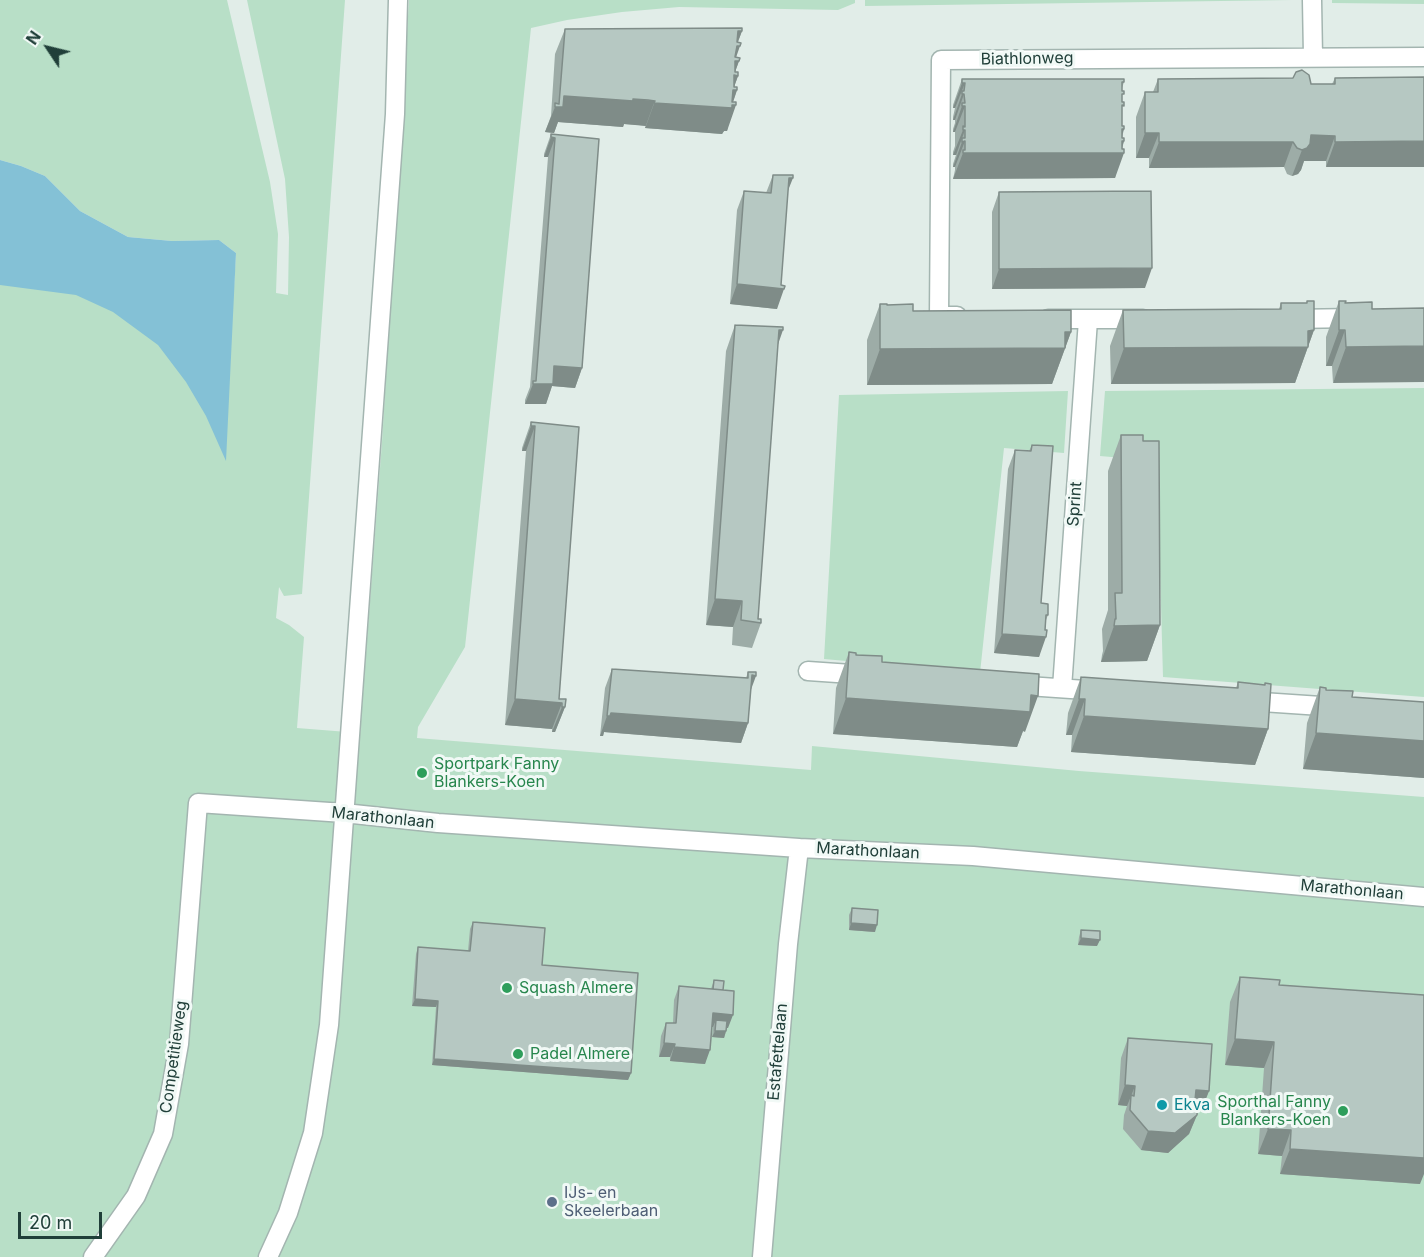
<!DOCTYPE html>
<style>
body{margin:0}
#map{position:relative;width:1424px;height:1257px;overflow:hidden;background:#e1ede8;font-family:Inter,sans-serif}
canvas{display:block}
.north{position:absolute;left:18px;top:18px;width:60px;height:60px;-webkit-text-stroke:4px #f1f9f6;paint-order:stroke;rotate:305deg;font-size:16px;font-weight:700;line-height:24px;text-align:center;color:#203f39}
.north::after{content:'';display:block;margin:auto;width:21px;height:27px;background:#203f39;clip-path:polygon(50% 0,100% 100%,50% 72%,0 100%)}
.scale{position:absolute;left:18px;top:1212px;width:84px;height:27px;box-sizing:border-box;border:3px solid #203f39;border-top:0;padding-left:8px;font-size:18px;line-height:21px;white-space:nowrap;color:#203f39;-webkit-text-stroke:4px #f1f9f6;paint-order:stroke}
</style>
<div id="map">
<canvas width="1424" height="1257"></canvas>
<div class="north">N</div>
<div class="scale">20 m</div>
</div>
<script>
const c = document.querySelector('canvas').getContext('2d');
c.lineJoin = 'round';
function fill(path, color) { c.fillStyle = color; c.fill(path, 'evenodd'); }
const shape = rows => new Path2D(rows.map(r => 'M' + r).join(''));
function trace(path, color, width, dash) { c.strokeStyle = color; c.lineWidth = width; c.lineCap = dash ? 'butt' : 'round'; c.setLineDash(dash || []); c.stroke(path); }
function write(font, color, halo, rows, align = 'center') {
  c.font = font + ' Inter,sans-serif'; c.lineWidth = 6; c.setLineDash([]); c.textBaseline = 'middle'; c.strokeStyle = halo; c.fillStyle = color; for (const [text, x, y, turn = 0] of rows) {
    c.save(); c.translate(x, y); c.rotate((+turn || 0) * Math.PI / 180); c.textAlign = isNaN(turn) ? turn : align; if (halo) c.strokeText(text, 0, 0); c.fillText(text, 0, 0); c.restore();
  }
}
fill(shape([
 [0,0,227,0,270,182,278,234,276,293,288,295,289,237,285,179,247,0,345,0,302,594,284,596,279,587,276,618,289,625,304,637,297,728,360,733,382,442,409,0,855,0,855,3,838,10,679,7,622,12,567,20,531,28,465,647,418,727,417,738,811,770,812,746,1079,771,1424,797,1424,1257,0,1257,0,255,234,287,236,253,219,240,172,241,128,237,80,211,45,176,21,166,0,160],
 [865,0,1292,0,865,6],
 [1332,0,1424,0,1424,4,1332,3],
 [1424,388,1424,697,1163,677,1157,461,1100,456,1105,391],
 [1068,391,1064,453,1004,448,980,673,824,659,839,395]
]), '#b8dfc7');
fill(shape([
 [0,160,21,166,45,176,80,211,128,237,172,241,219,240,236,253,226,461,206,416,186,382,158,345,113,312,76,295,0,285]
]), '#84c1d6');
const minor = shape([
 [1312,0,1313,56],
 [957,316,939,316,941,60,1424,57],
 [1048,319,1143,319],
 [1291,319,1356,318],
 [808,671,866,675],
 [1013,685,1100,691],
 [1062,688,1088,320],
 [1247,701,1336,707],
 [93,1257,136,1196,163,1134,179,1044,198,803,344,813,438,823,799,848,973,856,1424,897],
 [268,1257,288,1213,313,1133,329,1025,395,114,398,0],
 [762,1257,788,944,799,848]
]);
trace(minor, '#a3b5b0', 21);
trace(minor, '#fff', 18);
fill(shape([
 [565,29,742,31,738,42,736,57,739,61,735,72,738,76,734,87,737,90,733,102,727,131,724,131,722,134,645,128,646,126,639,125,624,124,623,127,558,122,554,133,545,132,551,116,555,54],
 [1424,77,1326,167,1326,161,1304,161,1301,170,1298,174,1292,176,1287,174,1284,167,1149,168,1149,158,1136,158,1136,117,1145,92,1153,92,1158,79,1311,84,1332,84,1335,78],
 [962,79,1124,82,1122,88,1122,126,1124,129,1122,138,1124,141,1115,178,953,179,955,170,955,167,953,167,953,164,956,155,953,155,953,152,955,146,955,132,953,132,953,129,955,123,955,120,953,120,953,117,955,108,953,108,953,105],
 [551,134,599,139,582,368,575,388,552,386,546,404,525,404,525,400,530,387,548,157,544,157,544,154],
 [773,175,788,191,777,309,730,304,737,210,744,191,766,193],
 [999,192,1145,288,992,289,992,212],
 [1339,301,1345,303,1372,302,1333,383,1332,366,1326,366,1326,337],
 [1281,303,1314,330,1295,383,1111,384,1110,346,1123,310,1279,309],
 [880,304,913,311,1071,332,1052,384,867,385,867,340],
 [735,325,778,344,758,619,761,623,752,648,732,645,733,627,706,625,726,351],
 [531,422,579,427,559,699,565,707,555,732,552,732,552,729,505,725,526,451,522,451,522,448],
 [1121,435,1160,625,1147,661,1101,662,1102,655,1103,651,1102,629,1108,610,1108,471],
 [1032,445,1041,603,1048,615,1046,620,1045,630,1039,657,994,653,1008,469,1015,450,1029,451],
 [849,652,882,662,1025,732,1023,731,1017,747,833,734,836,688],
 [612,669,746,678,748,672,751,689,748,723,741,743,604,732,603,736,600,736,605,688],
 [1081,677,1236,688,1238,682,1268,729,1255,765,1071,752,1072,735,1066,735,1068,713],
 [1320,687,1326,690,1352,697,1424,702,1424,778,1303,769,1307,723],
 [852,908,875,932,849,930,849,915],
 [473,922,542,965,631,1073,628,1080,432,1065,436,1007,412,1006,416,954,418,947,468,951,470,929],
 [1081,930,1097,946,1078,945,1079,937],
 [1240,977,1279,985,1420,1184,1280,1174,1282,1156,1258,1154,1264,1068,1225,1065,1230,1002],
 [714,980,723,990,728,1028,727,1028,724,1038,712,1037,713,1027,712,1027,705,1064,670,1061,670,1057,659,1057,661,1036,666,1023,673,1023,674,1000,679,986,711,989],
 [1128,1038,1209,1091,1201,1111,1197,1110,1197,1115,1189,1134,1168,1153,1141,1150,1123,1129,1124,1115,1127,1106,1118,1105,1121,1058]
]), '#9daca7');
fill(shape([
 [738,31,742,31,732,57],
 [737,46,740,46,731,72],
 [735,61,739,61,730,86],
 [734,75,738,76,729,101],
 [962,83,965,83,955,108,953,108],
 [733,90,737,90,731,108,732,105,736,105,727,131,724,131,722,134,645,128,654,103],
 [962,94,964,94,955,120,953,120],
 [564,96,633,99,655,101,646,126,624,124,623,127,558,122,554,133,545,132,555,107,560,107],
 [962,106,965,106,955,132,953,132],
 [1122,129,1124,129,1115,153,1122,141,1124,141,1120,153,1124,153,1115,178,953,179,963,153],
 [963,130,965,130,956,155,953,155],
 [1145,133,1159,133,1149,158,1136,158],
 [1311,135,1335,136,1326,161,1304,161,1301,170,1298,174,1292,176,1302,150],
 [551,137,555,138,548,157,544,157],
 [965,141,955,167,953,167,962,142],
 [1424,141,1424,167,1326,167,1335,142],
 [1159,142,1293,142,1284,167,1149,168],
 [789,178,793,178,785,198],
 [1152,268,1145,288,992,289,999,269],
 [737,284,784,289,777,309,730,304],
 [779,330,783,330,774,356],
 [1314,330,1295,383,1111,384,1124,348],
 [1339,330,1345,330,1332,366,1326,366],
 [1065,332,1071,332,1052,384,867,385,880,349],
 [1424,346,1424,382,1333,383,1346,347],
 [554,366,582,368,575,388,552,386,546,404,525,404,533,384],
 [531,426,535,426,526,451,522,451],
 [715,599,742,601,733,627,706,625],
 [1160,625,1147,661,1101,662,1114,626],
 [1002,634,1046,637,1039,657,994,653],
 [752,675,756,676,749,695],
 [1031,695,1038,696,1025,732,1023,731,1017,747,833,734,846,698],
 [515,699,562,703,552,729,505,725],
 [1079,699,1085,699,1072,735,1066,735],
 [562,707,565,707,555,732,552,732],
 [611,713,748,723,741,743,604,732,603,736,600,736,607,716],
 [1084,716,1268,729,1255,765,1071,752],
 [1316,733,1424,741,1424,778,1303,769],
 [851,923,877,925,875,932,849,930],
 [1081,938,1100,940,1097,946,1078,945],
 [415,999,438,1001,436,1007,412,1006],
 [713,1013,733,1015,728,1028,715,1027,716,1020,713,1027,708,1027],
 [715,1031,726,1031,724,1038,712,1037],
 [1235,1039,1274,1042,1264,1068,1225,1065],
 [664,1043,675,1044,670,1057,659,1057],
 [674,1047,710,1050,705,1064,670,1061],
 [434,1059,631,1073,628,1080,432,1065],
 [1125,1085,1135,1086,1127,1106,1118,1105],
 [1196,1090,1209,1091,1201,1111,1188,1110],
 [1197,1115,1189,1134,1168,1153,1141,1150,1148,1131],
 [1268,1129,1291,1130,1282,1156,1258,1154],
 [1290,1149,1424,1158,1424,1174,1420,1184,1280,1174]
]), '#7f8c88');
const building = shape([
 [742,28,742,31,738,31,737,42,741,43,740,46,737,46,735,57,740,58,739,61,735,61,735,72,738,72,738,76,734,75,734,87,737,87,737,90,733,90,732,102,736,102,736,105,732,105,732,108,654,103,655,101,648,100,633,99,633,101,564,96,563,107,555,107,555,103,559,104,565,29,742,28],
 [1302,70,1309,75,1311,84,1335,84,1335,78,1424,77,1424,141,1335,142,1335,136,1311,135,1310,144,1307,148,1302,150,1297,148,1293,142,1159,142,1159,133,1145,133,1145,92,1158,92,1158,79,1293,78,1296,72,1302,70],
 [962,79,1124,79,1124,82,1122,82,1122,91,1124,91,1124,94,1122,94,1122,102,1124,102,1124,106,1122,105,1122,126,1124,126,1124,129,1122,129,1122,138,1124,138,1124,141,1122,141,1122,149,1124,149,1124,153,963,153,963,150,965,150,965,141,962,142,962,138,965,138,965,130,963,130,963,126,965,127,965,106,962,106,962,103,965,103,964,94,962,94,962,91,964,91,965,83,962,83,962,79],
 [551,134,599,139,582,368,554,366,553,384,533,384,533,381,536,381,555,138,551,137,551,134],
 [773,175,793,175,793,178,789,178,781,285,785,286,784,289,737,284,744,191,771,193,773,175],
 [1151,191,1152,268,999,269,999,192,1151,191],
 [1307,301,1314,301,1314,330,1308,331,1308,347,1124,348,1123,310,1281,309,1281,303,1307,303,1307,301],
 [1339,301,1346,301,1345,303,1372,302,1372,309,1424,308,1424,346,1346,347,1345,330,1339,330,1339,301],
 [880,304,887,304,887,305,913,304,913,311,1071,310,1071,332,1065,332,1065,348,880,349,880,304],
 [735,325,783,327,783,330,779,330,758,619,761,619,761,623,741,620,742,601,715,599,735,325],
 [531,422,579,427,559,699,566,699,565,707,562,707,562,703,515,699,535,426,531,426,531,422],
 [1121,435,1143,435,1143,441,1159,441,1160,625,1114,626,1115,619,1116,619,1115,593,1122,593,1121,435],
 [1032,445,1053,446,1041,603,1048,604,1048,615,1046,615,1045,630,1047,630,1046,637,1002,634,1015,450,1031,451,1032,445],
 [849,652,856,653,856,655,882,656,882,662,1039,674,1038,696,1031,695,1030,712,846,698,849,652],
 [612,669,748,678,748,672,756,672,756,676,752,675,748,723,611,713,610,716,607,716,612,669],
 [1081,677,1238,688,1238,682,1265,685,1265,683,1271,684,1268,729,1084,716,1085,699,1079,699,1081,677],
 [1320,687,1326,688,1326,690,1353,691,1352,697,1424,702,1424,741,1316,733,1320,687],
 [852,908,878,910,877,925,851,923,852,908],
 [473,922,545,928,542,965,638,973,631,1073,434,1059,438,1001,415,999,418,947,470,951,473,922],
 [1081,930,1100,931,1100,940,1081,938,1081,930],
 [1240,977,1280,980,1279,985,1424,995,1424,1158,1290,1149,1291,1130,1268,1129,1274,1042,1235,1039,1240,977],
 [714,980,724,981,723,990,713,989,714,980],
 [679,986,734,991,733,1015,713,1013,710,1050,674,1047,675,1044,664,1043,666,1023,676,1023,679,986],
 [716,1020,727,1021,726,1031,715,1031,716,1020],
 [1128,1038,1212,1044,1209,1091,1196,1090,1195,1100,1198,1100,1197,1115,1175,1133,1148,1131,1130,1110,1131,1095,1134,1096,1135,1086,1125,1085,1128,1038]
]);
fill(building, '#b6c8c2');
trace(building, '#7f8c88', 1.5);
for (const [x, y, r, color] of [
 [422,773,6,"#2e9e5b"],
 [507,988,6,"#2e9e5b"],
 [518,1054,6,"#2e9e5b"],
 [1162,1105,6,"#0f9aa8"],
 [1343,1111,6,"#2e9e5b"],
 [552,1202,6,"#5c6f8a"]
]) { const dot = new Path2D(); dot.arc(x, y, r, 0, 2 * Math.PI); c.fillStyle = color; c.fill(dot); trace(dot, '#f1f9f6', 2); }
write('16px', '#203f39', '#f1f9f6', [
 ["Biathlonweg",1027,59,-1],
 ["Sprint",1075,504,-86],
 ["Marathonlaan",383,818,6],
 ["Marathonlaan",868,851,3],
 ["Marathonlaan",1352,890,5],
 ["Estafettelaan",778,1052,-85],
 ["Competitieweg",174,1057,-82]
]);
write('16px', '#27864d', '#f1f9f6', [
 ["Sportpark Fanny",434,764],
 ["Blankers-Koen",434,782],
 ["Squash Almere",519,988],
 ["Padel Almere",530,1054],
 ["Sporthal Fanny",1331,1102,"right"],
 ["Blankers-Koen",1331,1120,"right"]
], 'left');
write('16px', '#0d838f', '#f1f9f6', [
 ["Ekva",1174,1105]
], 'left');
write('16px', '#4e5e75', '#f1f9f6', [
 ["IJs- en",564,1193],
 ["Skeelerbaan",564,1211]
], 'left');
</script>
